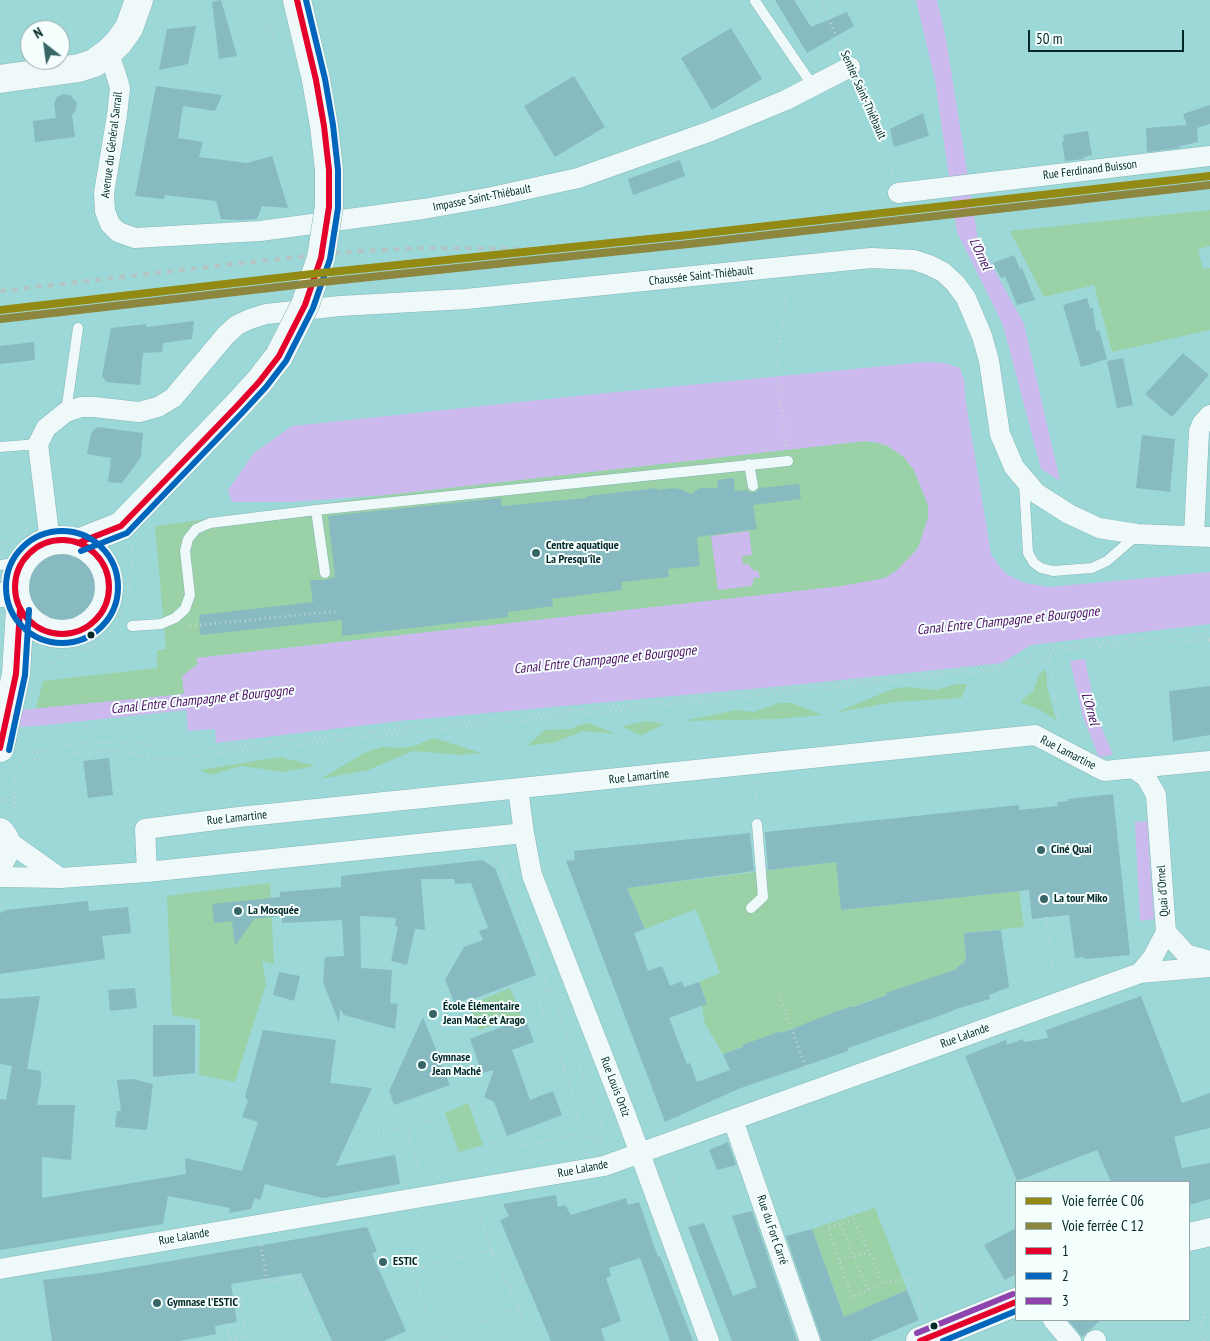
<!DOCTYPE html>
<meta charset="utf-8">
<style>
body{margin:0}
#map{position:relative;width:1210px;height:1341px;overflow:hidden;background:#9cd8d8;font-family:"PT Sans Narrow",sans-serif}
canvas{display:block}
.legend{position:absolute;left:1015px;top:1181px;width:175px;height:140px;box-sizing:border-box;background:#f5fffe;border:1px solid #94a9a8;margin:0;padding:6px 9px;list-style:none;font-size:15px;color:#022727}
.legend li{display:flex;align-items:center;gap:10px;height:25px}
.legend b{width:25px;border:1px solid #94a9a8}
.north{position:absolute;left:20px;top:20px;width:50px;height:50px;box-sizing:border-box;background:#f5fffe;border:1px solid #94a9a8;border-radius:50%;rotate:330deg;font-size:14px;font-weight:700;line-height:20px;text-align:center;color:#022727}
.north::after{content:'';display:block;margin:auto;width:18px;height:22px;background:#386565;clip-path:polygon(50% 0,100% 100%,50% 72%,0 100%)}
.scale{position:absolute;left:1028px;top:30px;width:156px;height:22px;box-sizing:border-box;border:2px solid #022727;border-top:0;padding-left:6px;font-size:15px;line-height:18px;white-space:nowrap;color:#022727;-webkit-text-stroke:4px #f5fffe;paint-order:stroke}
</style>
<div id="map">
<canvas width="1210" height="1341"></canvas>
<ul class="legend">
<li><b style="height:6px;background:#928a13"></b>Voie ferrée C 06</li>
<li><b style="height:6px;background:#8d863f"></b>Voie ferrée C 12</li>
<li><b style="height:6px;background:#e4002b"></b>1</li>
<li><b style="height:6px;background:#0065bd"></b>2</li>
<li><b style="height:6px;background:#8e44ad"></b>3</li>
</ul>
<div class="north">N</div>
<div class="scale">50 m</div>
</div>
<script>
const c = document.querySelector('canvas').getContext('2d');
c.lineJoin = 'round';
function fill(path, color) { c.fillStyle = color; c.fill(path, 'evenodd'); }
const shape = rows => new Path2D(rows.map(r => 'M' + r).join(''));
function trace(path, color, width, dash) { c.strokeStyle = color; c.lineWidth = width; c.lineCap = dash ? 'butt' : 'round'; c.setLineDash(dash || []); c.stroke(path); }
function write(font, color, halo, rows, align = 'center') {
  c.font = font + ' "PT Sans Narrow",sans-serif'; c.lineWidth = 4; c.setLineDash([]); c.textBaseline = 'middle'; c.strokeStyle = halo; c.fillStyle = color; for (const [text, x, y, turn = 0] of rows) {
    c.save(); c.translate(x, y); c.rotate((+turn || 0) * Math.PI / 180); c.textAlign = isNaN(turn) ? turn : align; if (halo) c.strokeText(text, 0, 0); c.fillText(text, 0, 0); c.restore();
  }
}
fill(shape([
 [1210,210,1210,246,1198,249,1203,269,1210,268,1210,330,1112,352,1094,285,1044,297,1010,231],
 [865,441,886,445,903,456,914,470,928,505,928,518,918,548,911,557,896,571,885,578,842,586,196,658,198,664,184,694,36,709,43,681,157,668,157,650,166,649,155,526,386,495],
 [1045,669,1047,676,1047,687,1056,720,1042,711,1020,702,1034,690,1038,676],
 [958,684,967,684,961,698,894,702,834,713,893,689,907,687,935,690],
 [779,703,792,703,823,715,777,719,683,721,737,710,754,712],
 [647,721,664,724,643,735,637,734,622,726],
 [589,723,616,734,583,731,556,742,527,746,545,730,570,729,580,725],
 [434,738,481,753,461,755,413,751,368,770,320,779,368,751,382,747,401,748,414,746],
 [280,757,316,766,283,772,242,766,211,775,200,770],
 [836,862,842,910,1019,891,1024,927,964,933,966,960,957,969,723,1054,705,1024,702,1006,707,1003,699,982,720,973,696,909,645,929,627,888],
 [270,883,274,964,262,961,266,984,235,1082,199,1075,200,1020,172,1015,167,896],
 [510,988,521,1015,479,1030,469,1005],
 [468,1103,483,1145,459,1152,445,1113],
 [875,1208,907,1290,844,1317,812,1229]
]), '#9ad1a6');
fill(shape([
 [916,0,937,0,946,39,978,240,1024,324,1060,481,1041,469,1003,325,957,232,935,80],
 [925,362,945,363,960,368,964,380,966,403,991,554,999,566,1008,575,1025,583,1050,587,1210,572,1210,624,1031,645,1002,663,794,685,400,721,216,743,215,729,188,731,186,710,37,726,0,728,0,712,184,694,182,676,198,664,196,658,842,586,885,578,896,571,918,548,928,518,928,505,914,470,903,456,886,445,875,442,865,441,386,495,292,502,232,502,228,490,254,453,292,426,577,396],
 [749,531,752,555,742,556,743,564,748,564,754,571,758,571,760,577,754,578,752,586,718,590,711,536],
 [1085,659,1096,714,1113,755,1099,757,1083,717,1070,661],
 [1147,821,1154,919,1140,921,1135,822]
]), '#ccb9ed');
fill(shape([
 [221,0,237,56,219,59,212,2],
 [775,0,794,0,811,27,847,12,854,26,807,53],
 [196,26,188,64,159,70,167,29],
 [731,28,762,79,712,110,681,58],
 [574,76,605,127,555,157,524,106],
 [156,86,222,95,215,111,183,106,178,138,203,142,199,157,247,163,272,156,288,208,262,206,257,219,239,220,221,219,216,201,165,195,164,199,135,196],
 [63,94,70,95,77,103,76,110,72,115,75,137,35,142,33,121,56,118,54,104,57,97],
 [1210,105,1210,124,1197,128,1198,142,1180,146,1180,148,1147,152,1146,128,1187,125,1183,114],
 [923,113,929,136,894,147,890,129],
 [1088,131,1092,155,1084,157,1084,159,1065,161,1062,141,1064,141,1063,135],
 [680,160,685,176,633,195,628,179],
 [1014,255,1020,269,1022,268,1035,300,1017,305,1005,276,1001,278,993,263],
 [1087,298,1090,308,1093,308,1096,331,1099,330,1107,359,1081,367,1063,305],
 [194,321,192,339,163,343,162,352,143,353,140,385,106,382,102,376,111,328,146,324,146,327],
 [34,342,35,360,0,364,0,346],
 [1183,353,1209,375,1172,417,1145,394],
 [1123,358,1133,405,1117,408,1107,361],
 [97,427,143,433,141,457,122,483,108,482,111,458,87,454,91,433],
 [1142,435,1175,439,1170,492,1136,488],
 [734,478,735,491,747,490,751,493,757,492,759,488,799,484,801,499,753,505,757,529,697,537,700,566,668,569,669,577,621,582,622,590,552,599,553,606,508,612,508,617,342,636,342,620,200,635,199,615,313,602,310,580,325,580,335,577,328,516,501,498,502,506,587,498,587,496,657,488,657,490,673,488,680,489,691,494,700,488,718,488,717,480],
 [66,552,69,555,75,558,83,558,94,570,98,586,96,602,86,616,72,624,55,624,40,618,35,613,34,602,28,596,28,591,26,585,28,574,37,561,50,554],
 [1210,686,1210,735,1173,741,1169,691],
 [109,758,113,795,88,798,83,761],
 [1113,794,1130,955,1085,959,1084,957,1075,958,1069,915,1032,919,1029,890,841,910,836,862,768,870,765,832,1019,805,1019,810,1058,806,1057,802,1068,801,1068,799],
 [750,833,754,871,627,888,645,929,634,933,648,971,662,966,670,986,682,981,684,987,699,982,707,1004,669,1018,687,1064,690,1063,697,1082,730,1070,723,1054,743,1047,742,1045,781,1031,782,1033,832,1013,852,1006,853,1007,887,995,886,993,957,969,957,967,964,963,964,961,966,960,964,933,1001,930,1009,987,989,995,990,999,953,1010,953,1011,848,1048,848,1051,738,1089,665,1122,566,861,575,860,574,851],
 [482,860,495,868,536,975,471,1000,470,998,455,1004,445,980,464,947,483,940,479,931,488,928,471,883,455,884,454,879,421,879,425,930,415,929,407,965,391,961,398,927,395,926,396,918,360,916,361,968,392,970,390,1003,398,1004,395,1029,344,1015,340,1009,339,1023,323,982,325,957,344,956,342,920,282,923,282,916,254,919,235,946,232,921,214,923,212,904,280,897,280,892,341,887,341,876],
 [88,901,89,911,128,907,131,933,102,936,105,959,0,974,0,913,6,910],
 [279,972,300,976,294,1001,273,995],
 [135,988,137,1008,110,1011,108,990],
 [40,996,27,1069,41,1071,41,1084,37,1105,75,1105,71,1160,42,1157,42,1198,186,1174,185,1158,242,1171,258,1122,242,1117,248,1101,245,1097,263,1030,336,1040,330,1083,372,1088,336,1166,395,1155,400,1184,323,1198,265,1184,260,1200,255,1198,251,1209,229,1213,230,1208,168,1196,163,1224,0,1250,0,1099,6,1100,12,1066,0,1064,0,999],
 [1141,996,1182,1103,1210,1093,1210,1128,1174,1137,1182,1168,1210,1163,1210,1199,1189,1205,1189,1182,1111,1182,1097,1150,1017,1181,965,1056,1006,1040,1007,1045,1023,1039,1024,1042,1048,1038,1046,1030],
 [423,1017,450,1085,394,1105,389,1091],
 [525,1018,534,1042,512,1050,530,1100,553,1091,562,1115,507,1136,494,1102,484,1097,494,1070,482,1073,470,1039],
 [153,1025,195,1025,195,1073,153,1077],
 [133,1079,153,1084,147,1130,115,1127,117,1111,121,1111,117,1080],
 [728,1142,736,1165,717,1170,709,1150],
 [556,1195,558,1207,565,1205,571,1215,626,1198,628,1205,639,1202,658,1257,660,1256,693,1341,670,1341,640,1258,609,1268,611,1276,606,1278,621,1321,601,1329,605,1341,551,1341,500,1220,509,1216,503,1204],
 [752,1211,797,1341,732,1341,688,1227,704,1223,733,1296,757,1287,732,1216],
 [367,1227,377,1251,372,1254,406,1331,384,1341,332,1341,301,1273,231,1284,237,1322,215,1326,216,1334,179,1341,52,1341,43,1280,101,1273],
 [1016,1228,1016,1274,1005,1280,984,1245],
 [812,1229,844,1317,907,1290,919,1320,870,1341,822,1341,786,1236],
 [1068,1320,1101,1320,1082,1337]
]), '#88bbc1');
const service = shape([
 [755,1,813,86],
 [66,412,78,328],
 [0,447,38,444],
 [749,464,753,486],
 [1024,483,1028,553,1034,563,1041,568,1053,571,1092,568,1107,561,1137,535],
 [316,510,325,573],
 [0,565,22,562],
 [132,626,161,624,175,618,185,609,190,595,185,551,188,539,196,529,210,523,316,510,788,461],
 [751,908,763,897,757,824]
]);
const minor = shape([
 [108,53,115,71,120,88,117,115,104,193,105,211,110,224,118,232,135,238,260,231,423,209,492,197,578,178,711,131,786,100,850,67],
 [898,193,1210,156],
 [1194,536,1199,431,1202,424,1210,415],
 [50,542,38,444,46,428,66,412,81,407,94,407,139,412,158,407,173,398,226,335,237,325,250,319,266,314,340,306,466,299,871,258,914,260,929,265,943,272,955,283,966,298,982,336,989,361,1000,434,1014,467,1036,493,1069,514,1099,528,1137,534,1210,537],
 [1133,768,1146,777,1156,795,1166,932,1186,954,1210,961],
 [518,789,524,833,532,875,625,1113,709,1341],
 [5,839,60,878],
 [147,872,145,829,239,817,1035,735,1104,771,1210,761],
 [0,877,60,878,147,872,524,833],
 [1140,973,1153,957,1166,932],
 [733,1120,810,1341],
 [0,1269,604,1166,1140,973,1210,967],
 [1053,1320,1071,1341],
 [1094,1341,1096,1340]
]);
const tertiary = shape([
 [0,595,15,593]
]);
const secondary = shape([
 [297,0,316,80,324,126,329,170],
 [0,79,79,68,94,63,108,53,119,42,129,28,139,0],
 '15 587a47 47 0 1 1 94 0a47 47 0 1 1-94 0Z',
 [78,543,121,526,236,407,259,382,279,356],
 [0,748,16,674,20,609],
 [0,832,5,839,5,852,0,861],
 [1189,1237,1210,1232],
 [920,1341,1016,1302]
]);
trace(service, '#85b6b6', 11);
trace(minor, '#85b6b6', 21);
trace(tertiary, '#85b6b6', 25);
trace(secondary, '#85b6b6', 29);
trace(shape([
 [252,0,283,52],
 [821,0,842,50],
 [858,85,886,149,893,175],
 [786,446,776,365,788,286],
 [65,500,72,510,81,517],
 [0,542,10,540,25,533,27,529],
 [121,615,128,601,133,546],
 [190,626,339,611],
 [1048,658,1060,726],
 [39,666,76,653,95,644,108,634,117,623],
 [22,754,74,744,135,741,171,749,206,749,1002,666,1048,649,1108,641,1210,634],
 [19,761,107,750,165,759,999,670,1048,658,1059,651,1115,645,1210,640],
 [755,783,757,809],
 [0,800,14,800],
 [14,813,16,764],
 [496,857,498,857,601,1122,600,1141,598,1147],
 [0,905,16,899],
 [1046,917,1054,982],
 [551,991,537,995,576,1101,577,1133],
 [779,995,808,1073],
 [471,1101,485,1138,505,1150,577,1133,600,1141],
 [647,1112,655,1121,662,1123],
 [378,1131,407,1130],
 [999,1154,1005,1167,1010,1165],
 [421,1177,407,1130,432,1119],
 [673,1182,682,1160],
 [615,1183,624,1190,633,1193],
 [478,1206,491,1250,411,1270,438,1339,518,1308,532,1341],
 [840,1224,828,1227,852,1297,883,1284],
 [261,1245,267,1283,297,1276,324,1341],
 [491,1250,509,1288],
 [840,1260,869,1252],
 [868,1290,840,1224,854,1219,883,1284,909,1278,924,1314],
 [518,1308,509,1288,524,1280],
 [226,1324,229,1341],
 [1000,1333,1003,1341],
 [230,1341,245,1337,240,1291,267,1283],
 [1204,1341,1200,1337,1204,1311,1210,1307]
]), '#c1d5d5', 3, [1, 4]);
trace(service, '#f0f9f9', 10);
trace(minor, '#f0f9f9', 20);
trace(tertiary, '#f0f9f9', 24);
trace(secondary, '#f0f9f9', 28);
trace(shape([
 [0,291,242,263,357,251,425,248,550,249]
]), '#b3c4c4', 4, [6, 6]);
const secondaryBridge = shape([
 [279,356,305,305,321,258,329,207,329,170]
]);
trace(secondaryBridge, '#85b6b6', 29, []);
trace(secondaryBridge, '#f0f9f9', 28);
trace(shape([
 '15 587a47 47 0 1 1 94 0a47 47 0 1 1-94 0Z',
 [78,543,121,526,236,407,259,382,279,356,305,305,321,258,329,207,329,170,324,126,316,80,297,0],
 [0,748,16,674,20,609],
 [920,1341,1016,1302]
]), '#e4002b', 6);
trace(shape([
 '6 587a56 56 0 1 1 112 0a56 56 0 1 1-112 0Z',
 [81,551,127,533,242,413,266,387,286,361,313,308,330,259,338,208,338,170,333,125,325,79,306,0],
 [9,750,25,675,29,610],
 [943,1341,1016,1311]
]), '#0065bd', 6);
trace(shape([
 [917,1333,1013,1294]
]), '#8e44ad', 6);
trace(shape([
 [0,310,321,273,688,235,1210,176]
]), '#928a13', 8);
trace(shape([
 [1,319,322,282,689,244,1210,185]
]), '#8d863f', 8);
for (const [x, y, r, color] of [
 [536,553,5,"#386565"],
 [91,635,4.5,"#022727"],
 [1041,850,5,"#386565"],
 [1044,899,5,"#386565"],
 [238,911,5,"#386565"],
 [433,1014,5,"#386565"],
 [422,1065,5,"#386565"],
 [383,1262,5,"#386565"],
 [157,1303,5,"#386565"],
 [934,1326,4.5,"#022727"]
]) { const dot = new Path2D(); dot.arc(x, y, r, 0, 2 * Math.PI); c.fillStyle = color; c.fill(dot); trace(dot, '#f5fffe', 2); }
write('12px', '#022727', '#f5fffe', [
 ["Sentier Saint-Thiébault",863,95,66],
 ["Avenue du Général Sarrail",112,145,-83],
 ["Rue Ferdinand Buisson",1090,170,-7],
 ["Impasse Saint-Thiébault",482,198,-11],
 ["Chaussée Saint-Thiébault",701,276,-6],
 ["Rue Lamartine",1068,753,27],
 ["Rue Lamartine",639,777,-6],
 ["Rue Lamartine",237,818,-6],
 ["Quai d'Ornel",1163,891,-94],
 ["Rue Lalande",965,1036,-20],
 ["Rue Louis Ortiz",615,1087,69],
 ["Rue Lalande",583,1169,-11],
 ["Rue du Fort Carré",772,1230,71],
 ["Rue Lalande",184,1237,-10]
]);
write('bold 12px', '#022727', '#f5fffe', [
 ["Centre aquatique",546,546],
 ["La Presqu'île",546,560],
 ["Ciné Quai",1051,850],
 ["La tour Miko",1054,899],
 ["La Mosquée",248,911],
 ["École Élémentaire",443,1007],
 ["Jean Macé et Arago",443,1021],
 ["Gymnase",432,1058],
 ["Jean Maché",432,1072],
 ["ESTIC",393,1262],
 ["Gymnase l'ESTIC",167,1303]
], 'left');
write('italic 14px', '#4e0f63', '#f5fffe', [
 ["L'Ornel",980,254,65],
 ["Canal Entre Champagne et Bourgogne",1008,621,-6],
 ["Canal Entre Champagne et Bourgogne",605,660,-6],
 ["Canal Entre Champagne et Bourgogne",202,700,-6],
 ["L'Ornel",1090,709,74]
]);
</script>
